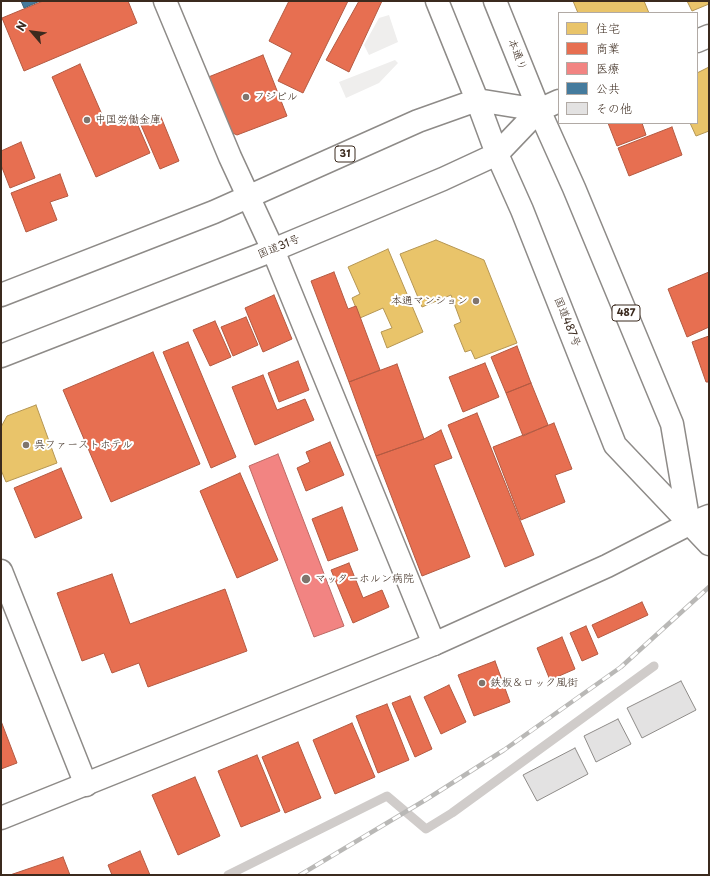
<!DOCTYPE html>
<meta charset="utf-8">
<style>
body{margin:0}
#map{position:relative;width:710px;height:876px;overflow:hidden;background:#fff;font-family:"Playpen Sans","Klee One",sans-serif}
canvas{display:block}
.frame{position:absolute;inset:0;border:2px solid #3b2a1e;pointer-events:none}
.legend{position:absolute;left:558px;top:12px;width:140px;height:112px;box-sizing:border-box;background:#fff;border:1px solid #b1aaa5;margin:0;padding:5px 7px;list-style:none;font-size:12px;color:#3b2a1e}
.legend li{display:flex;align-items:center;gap:8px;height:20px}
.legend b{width:20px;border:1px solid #b1aaa5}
.north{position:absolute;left:12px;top:12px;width:40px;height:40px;-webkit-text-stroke:3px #fff;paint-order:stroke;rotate:298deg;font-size:11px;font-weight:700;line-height:16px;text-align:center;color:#3b2a1e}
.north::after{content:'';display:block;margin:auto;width:14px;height:18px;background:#3b2a1e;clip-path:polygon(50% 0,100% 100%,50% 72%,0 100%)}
</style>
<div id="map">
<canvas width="710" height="876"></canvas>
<div class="frame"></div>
<ul class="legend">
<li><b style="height:11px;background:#e9c46a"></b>住宅</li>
<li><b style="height:11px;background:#e76f51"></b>商業</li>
<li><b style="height:11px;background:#f28482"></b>医療</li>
<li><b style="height:11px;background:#457b9d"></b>公共</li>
<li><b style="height:11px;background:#e3e2e2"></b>その他</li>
</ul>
<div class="north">N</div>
</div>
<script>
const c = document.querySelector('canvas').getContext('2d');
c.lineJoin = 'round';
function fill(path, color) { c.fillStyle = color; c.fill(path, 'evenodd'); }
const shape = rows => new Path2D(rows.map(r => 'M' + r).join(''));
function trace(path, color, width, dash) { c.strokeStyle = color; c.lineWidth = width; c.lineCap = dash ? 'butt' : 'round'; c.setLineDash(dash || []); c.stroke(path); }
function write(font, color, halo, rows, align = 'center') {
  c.font = font + ' "Playpen Sans","Klee One",sans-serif'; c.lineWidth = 4; c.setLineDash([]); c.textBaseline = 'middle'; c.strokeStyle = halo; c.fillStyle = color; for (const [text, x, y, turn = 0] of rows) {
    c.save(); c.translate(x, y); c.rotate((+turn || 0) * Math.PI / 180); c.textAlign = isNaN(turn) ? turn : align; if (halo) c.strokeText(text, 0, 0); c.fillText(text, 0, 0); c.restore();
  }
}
fill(shape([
 [389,15,398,42,369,55,364,45,379,18],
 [395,60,398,63,379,83,346,98,339,82]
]), '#efeeed');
const homes = shape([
 [573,1,644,1,649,13,578,13,573,1],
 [687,1,709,1,709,4,692,11,687,1],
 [709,67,709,131,696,136,690,123,697,123,697,73,709,67],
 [436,240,484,260,517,343,475,359,471,350,465,352,454,325,461,322,451,295,422,307,400,254,436,240],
 [388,249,423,332,387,348,381,332,392,328,383,308,360,318,352,298,360,294,348,267,388,249],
 [36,405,57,463,6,482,1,470,1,427,7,416,36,405]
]);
fill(homes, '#e9c46a');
trace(homes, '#b59653', 1);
const shops = shape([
 [43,1,128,1,137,23,24,71,2,18,43,1],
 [289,1,348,1,303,93,278,81,292,53,269,41,289,1],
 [359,1,382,1,349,72,326,60,359,1],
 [263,55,287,116,237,135,226,130,206,78,263,55],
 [80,64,107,126,133,114,150,153,96,177,52,77,80,64],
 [161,117,179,161,160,169,141,125,161,117],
 [608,123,642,123,646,135,617,146,608,123],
 [672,127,682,155,629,176,618,148,672,127],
 [21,142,35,178,10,188,1,165,1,151,21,142],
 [60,174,68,196,50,202,57,220,26,232,11,193,60,174],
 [334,272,348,309,356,306,380,370,349,382,311,281,334,272],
 [709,272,709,327,687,337,668,289,709,272],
 [274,295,292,339,263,352,245,308,274,295],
 [246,317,258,345,233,356,221,327,246,317],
 [215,321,231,357,210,366,193,330,215,321],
 [709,336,709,382,706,382,692,342,709,336],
 [188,342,236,457,211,468,163,352,188,342],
 [517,346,531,383,506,393,491,357,517,346],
 [153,352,200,464,111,502,63,390,153,352],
 [298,361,309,390,279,402,268,373,298,361],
 [485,363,499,397,463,412,449,377,485,363],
 [397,364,424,439,376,456,349,382,397,364],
 [263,375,277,410,305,399,314,420,255,445,232,387,263,375],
 [531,383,548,425,523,436,506,393,531,383],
 [477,413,534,555,505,567,448,425,477,413],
 [554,423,572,469,555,475,565,502,521,520,493,447,554,423],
 [441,430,452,458,434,465,470,557,422,576,376,456,424,439,441,430],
 [330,442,344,475,306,491,297,468,310,462,306,452,330,442],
 [61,468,82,518,35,538,14,488,61,468],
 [240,473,278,560,237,578,200,491,240,473],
 [342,507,358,550,328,561,312,519,342,507],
 [349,563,363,598,382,590,389,607,353,623,331,570,349,563],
 [112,574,130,624,225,589,247,651,148,687,139,663,112,673,104,653,82,661,57,593,112,574],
 [642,602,648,615,598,638,592,625,642,602],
 [586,626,598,654,582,661,570,633,586,626],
 [562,637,575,669,550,680,537,648,562,637],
 [495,661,510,702,474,716,458,675,495,661],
 [449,685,466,722,441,734,424,697,449,685],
 [410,696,432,749,415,757,392,703,410,696],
 [387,704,409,760,378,773,356,716,387,704],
 [1,721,17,763,1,769,1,721],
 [352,723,375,777,335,794,313,740,352,723],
 [298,742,321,798,285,813,262,757,298,742],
 [257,755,280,811,241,827,218,771,257,755],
 [195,777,220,836,178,855,152,795,195,777],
 [140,851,150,875,112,875,108,865,140,851],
 [63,857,70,875,10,875,63,857]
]);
fill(shops, '#e76f51');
trace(shops, '#b35a42', 1);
const health = shape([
 [278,454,344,626,314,637,249,466,278,454]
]);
fill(health, '#f28482');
trace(health, '#bb6964', 1);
const public = shape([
 [21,1,40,1,24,8,21,1]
]);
fill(public, '#457b9d');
trace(public, '#426377', 1);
trace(shape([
 [228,875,387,796,426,829,452,813,654,666]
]), '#d0ccca', 9);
const building = shape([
 [681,681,696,710,642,738,627,708,681,681],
 [618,719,631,744,596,762,584,736,618,719],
 [575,748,588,774,537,801,523,775,575,748]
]);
fill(building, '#e3e2e2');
trace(building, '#8e8b88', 1);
const street = shape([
 [165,1,230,157,273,250,434,644],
 [689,524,709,516],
 [1,571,86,785]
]);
const secondary = shape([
 [697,41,709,36],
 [539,110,559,101],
 [1,818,434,644,607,566,689,524]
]);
const highway = shape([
 [437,1,477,100,497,154,522,210,615,445,709,544],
 [495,1,539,110,574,188,672,424,689,524],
 [1,295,214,212,418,121,477,100,539,110],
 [1,356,273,250,443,179,497,154,539,110]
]);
trace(street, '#8e8b88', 25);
trace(secondary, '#8e8b88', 25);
trace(highway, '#8e8b88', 25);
trace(street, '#fff', 22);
trace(secondary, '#fff', 22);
trace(highway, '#fff', 22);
const rail = shape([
 [300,875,427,799,504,750,621,667,709,587]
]);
trace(rail, '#b9b8b6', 4.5);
trace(rail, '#fff', 3, [9]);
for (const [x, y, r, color] of [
 [246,97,4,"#80756d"],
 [87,120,4,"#80756d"],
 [476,301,4,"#80756d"],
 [26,445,4,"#80756d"],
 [306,579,5,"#80756d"],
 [482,683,4,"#80756d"]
]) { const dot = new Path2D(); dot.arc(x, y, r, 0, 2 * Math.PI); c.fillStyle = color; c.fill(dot); trace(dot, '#fff', 1.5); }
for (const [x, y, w] of [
 [345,154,20],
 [626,313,28]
]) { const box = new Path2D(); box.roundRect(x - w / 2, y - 8, w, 16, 3); c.fillStyle = '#fff'; c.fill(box); trace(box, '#3b2a1e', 1); }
write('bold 10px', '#3b2a1e', null, [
 ["31",345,154],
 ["487",626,313]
]);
write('11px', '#3b2a1e', '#fff', [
 ["本通り",517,55,68],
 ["国道31号",279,247,-22],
 ["国道487号",567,322,68]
]);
write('11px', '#3b2a1e', '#fff', [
 ["フジビル",254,97],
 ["中国労働金庫",95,120],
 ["本通マンション",468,301,"right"],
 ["呉ファーストホテル",34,445],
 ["マッターホルン病院",315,579],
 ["鉄板＆ロック風街",490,683]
], 'left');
</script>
